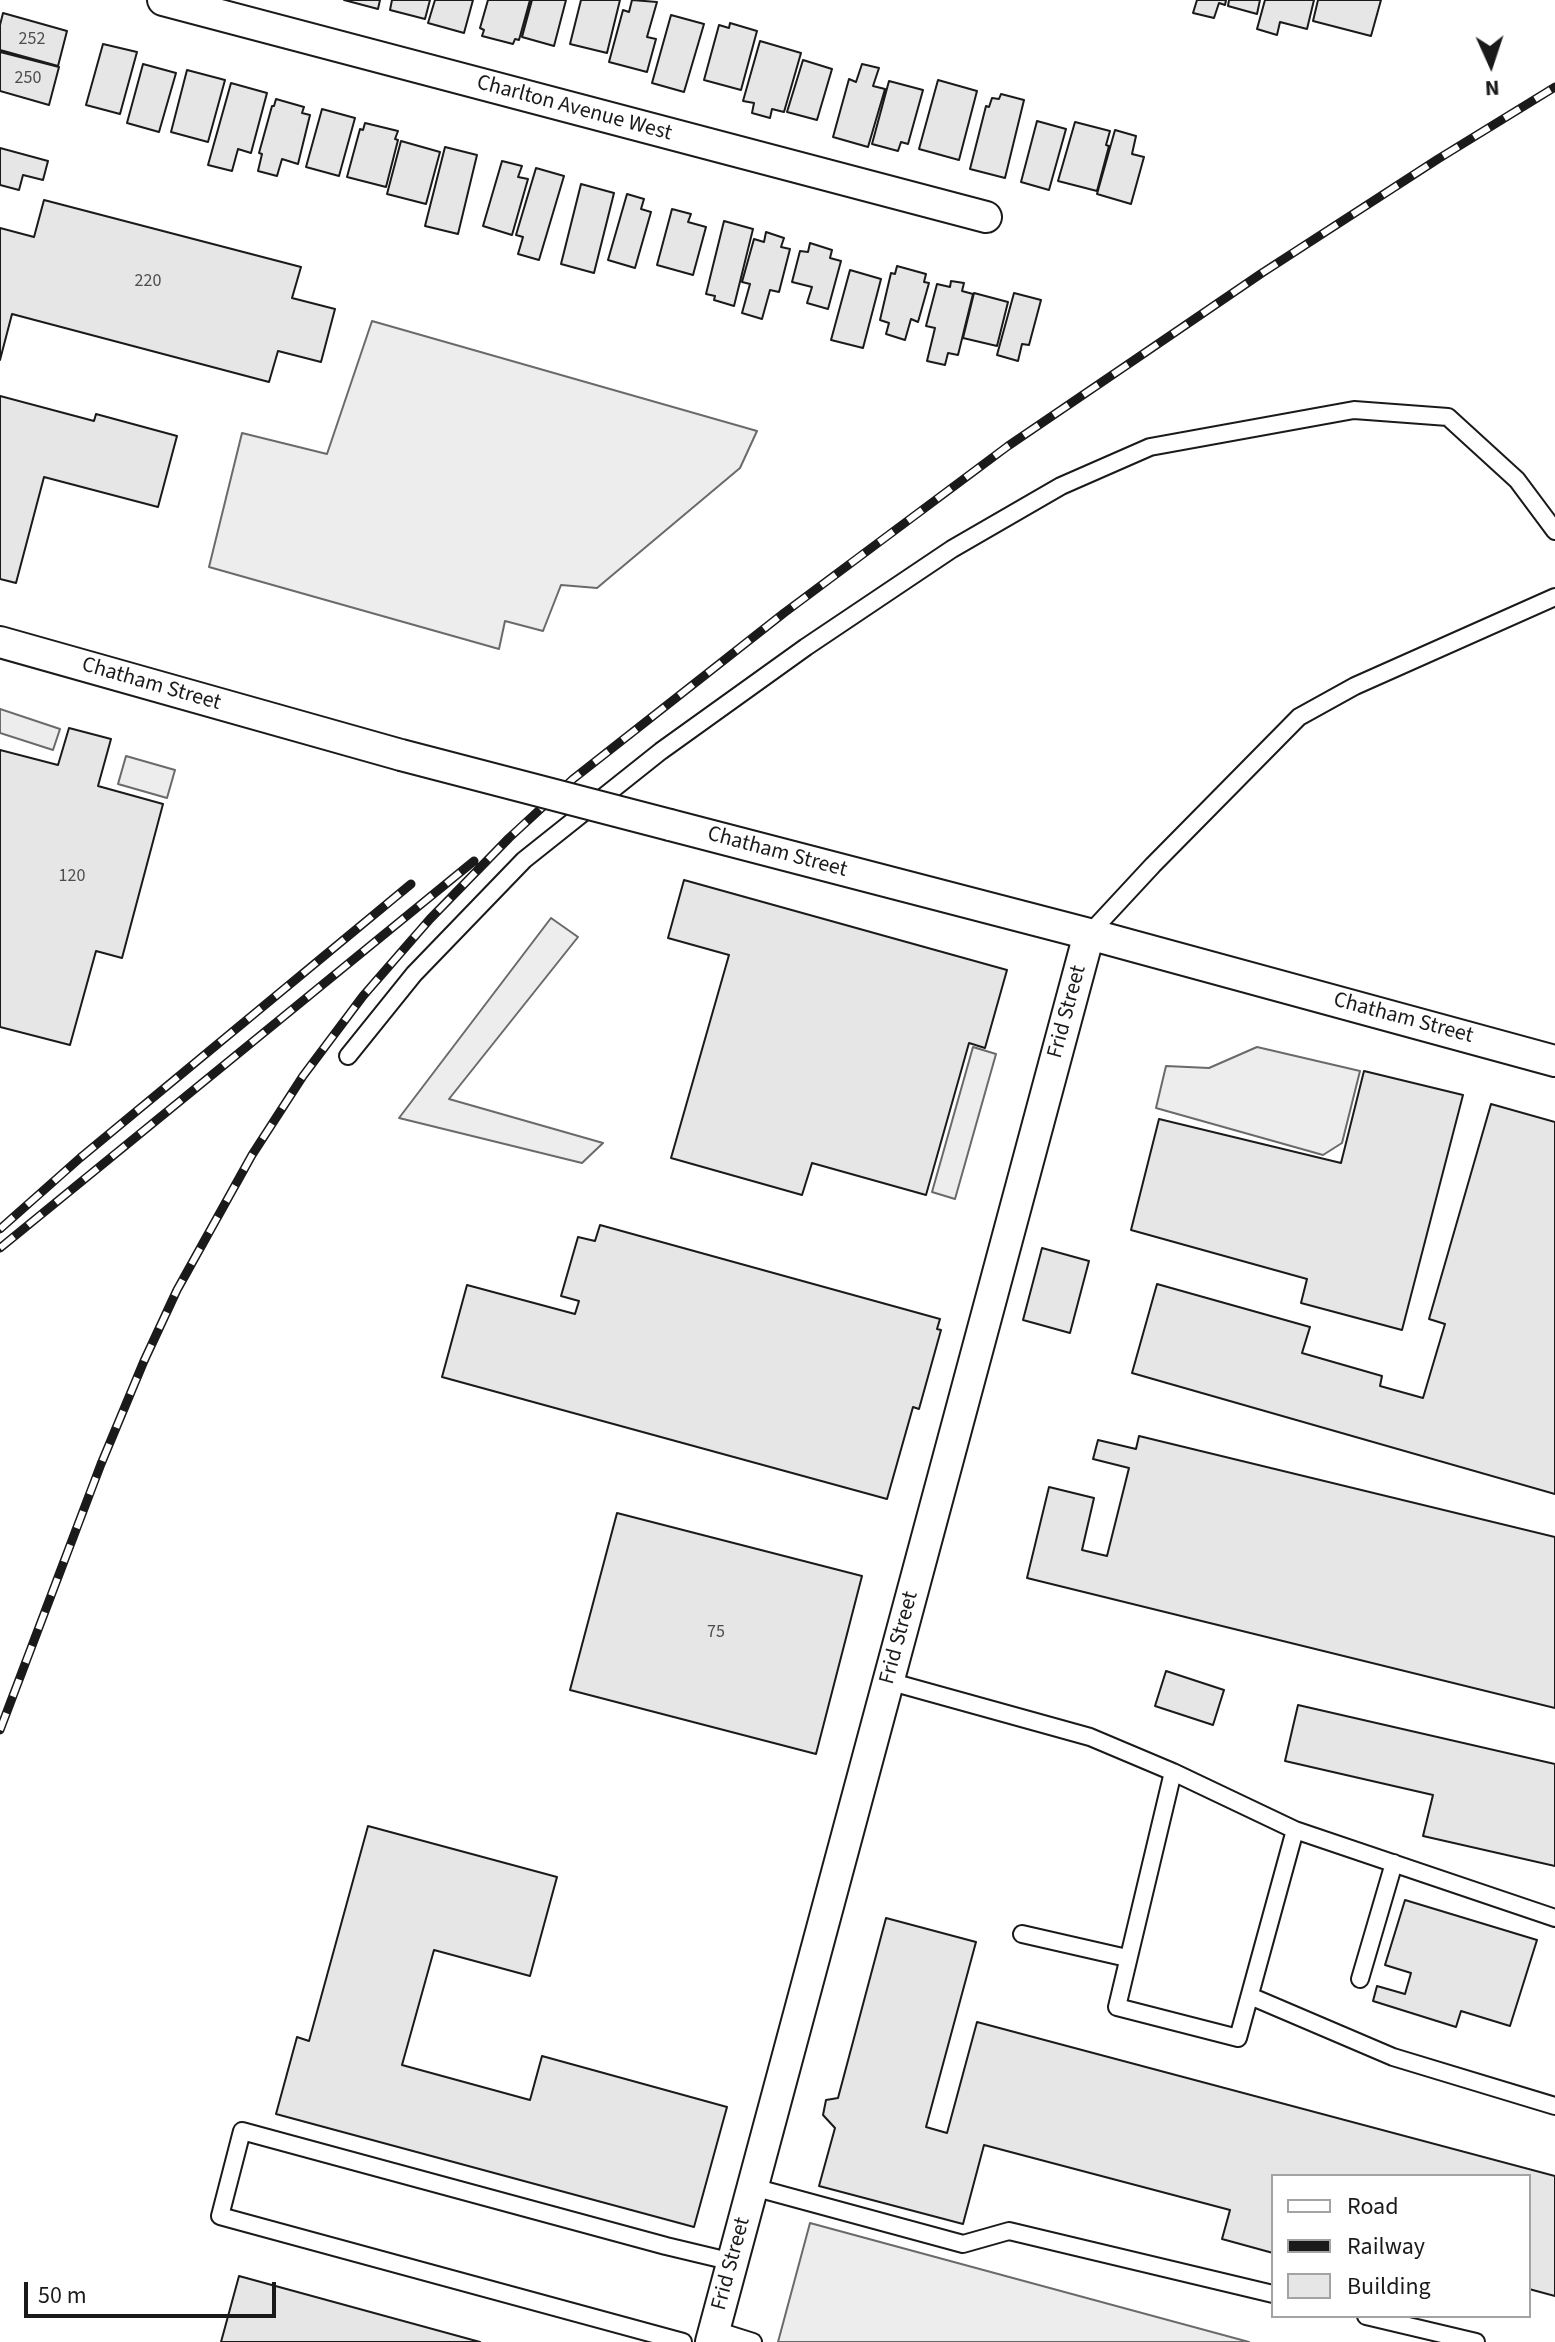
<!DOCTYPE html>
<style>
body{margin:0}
#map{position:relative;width:1555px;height:2342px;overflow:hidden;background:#fff;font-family:"Source Sans 3",sans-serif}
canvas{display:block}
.legend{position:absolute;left:1271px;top:2174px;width:260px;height:144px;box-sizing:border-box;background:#fff;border:2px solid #a3a3a3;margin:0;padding:10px 14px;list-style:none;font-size:24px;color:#1a1a1a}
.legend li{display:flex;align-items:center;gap:16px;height:40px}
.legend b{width:40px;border:2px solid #a3a3a3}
.north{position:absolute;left:1451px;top:24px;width:80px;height:80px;-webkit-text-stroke:6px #fff;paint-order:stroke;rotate:177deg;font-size:22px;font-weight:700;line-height:32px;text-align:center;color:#1a1a1a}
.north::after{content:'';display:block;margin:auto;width:28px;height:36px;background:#1a1a1a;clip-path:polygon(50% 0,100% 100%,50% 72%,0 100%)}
.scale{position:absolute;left:24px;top:2282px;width:252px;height:36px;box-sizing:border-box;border:4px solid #1a1a1a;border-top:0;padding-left:10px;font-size:24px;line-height:28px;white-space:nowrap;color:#1a1a1a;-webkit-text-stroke:6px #fff;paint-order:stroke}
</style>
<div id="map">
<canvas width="1555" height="2342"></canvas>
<ul class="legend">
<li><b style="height:10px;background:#fff"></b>Road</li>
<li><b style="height:10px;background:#1a1a1a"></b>Railway</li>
<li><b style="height:22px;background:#e6e6e6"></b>Building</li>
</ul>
<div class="north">N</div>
<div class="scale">50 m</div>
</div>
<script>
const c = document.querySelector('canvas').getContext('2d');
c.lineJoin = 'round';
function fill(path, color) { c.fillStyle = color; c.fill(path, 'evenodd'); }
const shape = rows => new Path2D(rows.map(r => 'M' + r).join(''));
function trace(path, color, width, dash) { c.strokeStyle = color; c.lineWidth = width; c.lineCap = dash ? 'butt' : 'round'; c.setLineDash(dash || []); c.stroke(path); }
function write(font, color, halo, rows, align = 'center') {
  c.font = font + ' "Source Sans 3",sans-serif'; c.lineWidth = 6; c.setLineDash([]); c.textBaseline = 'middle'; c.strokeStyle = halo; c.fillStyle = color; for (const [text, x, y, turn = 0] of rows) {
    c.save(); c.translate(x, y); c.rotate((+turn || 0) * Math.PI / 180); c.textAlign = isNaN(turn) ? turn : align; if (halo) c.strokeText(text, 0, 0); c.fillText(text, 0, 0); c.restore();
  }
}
const parking = shape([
 [372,321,757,431,740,468,597,588,561,585,543,631,505,621,499,649,209,567,242,433,327,454,372,321],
 [0,709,60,729,53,750,0,733,0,709],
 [126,756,175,770,167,798,118,784,126,756],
 [551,918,578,937,449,1099,603,1143,582,1163,399,1118,551,918],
 [973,1047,996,1054,955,1199,932,1192,973,1047],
 [1257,1047,1360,1071,1342,1143,1323,1155,1156,1108,1166,1066,1209,1068,1257,1047],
 [810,2223,1249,2342,778,2342,810,2223]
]);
fill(parking, '#ededed');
trace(parking, '#6a6a6a', 2);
const building = shape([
 [344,0,380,0,378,9,344,0],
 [392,0,430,0,425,19,390,10,392,0],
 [435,0,473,0,464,33,428,23,435,0],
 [488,0,530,0,519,40,515,39,513,44,482,36,484,30,480,28,488,0],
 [532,0,566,0,554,46,522,37,532,0],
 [581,0,620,0,607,53,570,44,581,0],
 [632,0,657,2,647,37,656,39,647,72,609,62,623,10,629,12,632,0],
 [1197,0,1226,0,1225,5,1219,3,1214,18,1193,13,1197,0],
 [1229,0,1260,0,1257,14,1228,6,1229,0],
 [1265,0,1314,0,1307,29,1280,22,1277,35,1257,29,1265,0],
 [1318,0,1381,0,1371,36,1313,21,1318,0],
 [3,13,67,31,58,66,0,50,0,25,3,13],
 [671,15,704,24,684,92,652,83,671,15],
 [730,23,757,31,741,90,704,80,719,25,729,28,730,23],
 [760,41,801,53,784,112,772,109,770,118,752,113,754,103,743,101,760,41],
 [103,44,137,52,120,114,86,105,103,44],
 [0,52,59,67,49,105,0,91,0,52],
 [803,60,832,69,817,120,787,112,803,60],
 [143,64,176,73,159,132,127,123,143,64],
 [862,64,879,68,873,86,885,89,868,147,833,137,849,79,856,82,862,64],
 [187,70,225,80,208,142,171,132,187,70],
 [938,80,977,91,959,160,919,149,938,80],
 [889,81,923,90,908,144,901,142,898,151,872,144,889,81],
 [231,83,267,93,251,153,238,149,232,171,208,165,231,83],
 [1001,94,1024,100,1005,178,970,169,986,106,989,107,992,98,999,99,1001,94],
 [276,99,304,107,302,113,310,115,298,164,282,159,277,176,258,171,262,154,259,153,272,106,274,106,276,99],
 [322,109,355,118,339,176,306,167,322,109],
 [1037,121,1066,129,1049,190,1021,182,1037,121],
 [1075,122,1110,131,1106,145,1109,146,1097,191,1058,181,1075,122],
 [365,123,398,131,395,139,398,140,386,187,347,177,360,129,363,130,365,123],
 [1115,130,1136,136,1132,154,1144,157,1131,204,1097,194,1115,130],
 [401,141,440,152,426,204,387,194,401,141],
 [445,147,477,155,458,234,425,226,445,147],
 [0,148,48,161,43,180,23,175,19,190,0,185,0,148],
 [502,161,522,166,518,177,528,179,512,235,483,226,502,161],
 [536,168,564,176,539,260,518,254,523,237,516,235,536,168],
 [581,184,614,193,594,273,561,264,581,184],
 [627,194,644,199,641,209,651,212,635,268,608,260,627,194],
 [44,200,301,267,292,298,335,309,321,362,278,351,269,382,12,314,0,360,0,228,34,237,44,200],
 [672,209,691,214,688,222,706,227,693,275,657,265,672,209],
 [724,221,753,229,734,306,714,300,715,296,706,294,724,221],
 [766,232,784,238,781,247,790,249,779,292,770,290,762,319,742,313,750,284,742,282,754,239,764,242,766,232],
 [810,243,832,250,830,258,841,261,828,309,807,303,812,287,792,282,800,251,808,252,810,243],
 [897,266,926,274,924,282,929,283,918,322,911,319,905,340,886,334,889,323,880,320,891,273,895,274,897,266],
 [850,270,881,279,863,348,831,340,850,270],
 [951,281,964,283,962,291,973,294,958,355,948,353,945,365,927,361,935,328,926,326,937,284,950,287,951,281],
 [974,293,1008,302,997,346,963,338,974,293],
 [1014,293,1041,300,1029,345,1022,344,1018,361,997,355,1014,293],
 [0,396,94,421,96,414,177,436,158,507,44,477,16,583,0,579,0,396],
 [69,728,111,739,98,786,163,804,122,958,96,951,70,1045,0,1027,0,750,58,765,69,728],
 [684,880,1007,970,985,1048,969,1043,926,1195,812,1163,802,1195,671,1158,729,955,668,938,684,880],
 [1364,1071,1463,1095,1402,1330,1301,1303,1307,1279,1131,1230,1159,1119,1341,1163,1364,1071],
 [1491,1104,1555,1122,1555,1494,1132,1373,1157,1284,1310,1327,1302,1353,1382,1376,1380,1386,1423,1398,1445,1324,1429,1319,1491,1104],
 [600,1225,940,1319,937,1329,941,1330,919,1409,913,1407,887,1499,442,1377,467,1285,575,1314,579,1301,561,1296,578,1237,595,1241,600,1225],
 [1042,1248,1089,1261,1070,1333,1023,1320,1042,1248],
 [1139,1436,1555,1537,1555,1708,1027,1578,1049,1487,1094,1498,1082,1550,1107,1556,1129,1468,1093,1459,1098,1440,1136,1449,1139,1436],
 [617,1513,862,1576,816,1754,570,1690,617,1513],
 [1166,1671,1224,1690,1213,1725,1155,1706,1166,1671],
 [1298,1705,1555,1764,1555,1866,1423,1836,1433,1795,1285,1761,1298,1705],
 [368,1826,557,1877,530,1976,434,1950,402,2065,530,2100,542,2056,727,2107,694,2227,276,2114,297,2037,309,2041,368,1826],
 [1405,1900,1537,1940,1510,2026,1461,2011,1456,2027,1373,2001,1377,1986,1405,1994,1411,1973,1385,1965,1405,1900],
 [886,1918,976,1942,926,2127,947,2133,977,2022,1555,2176,1555,2296,1529,2289,1529,2176,1273,2176,1273,2253,1222,2239,1230,2210,984,2145,963,2224,819,2186,835,2128,823,2115,826,2100,838,2098,886,1918],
 [239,2276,480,2342,221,2342,239,2276]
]);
fill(building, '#e6e6e6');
trace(building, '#1a1a1a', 2);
const service = shape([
 [1089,934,1153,865,1299,717,1355,686,1555,597],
 [348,1056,414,974,524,860,661,751,806,647,952,549,1061,486,1150,447,1354,410,1448,417,1517,480,1555,531],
 [888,1681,1090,1737,1173,1772,1295,1830,1555,1918],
 [1173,1772,1117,2007,1238,2038,1295,1830],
 [1022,1934,1127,1958],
 [1360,1979,1394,1863],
 [1250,1996,1393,2057,1555,2106],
 [753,2187,963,2244,1009,2231,1273,2294],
 [1366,2316,1476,2342],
 [715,2330,753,2342],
 [683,2342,220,2216,242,2131,666,2246,733,2262]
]);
const minor = shape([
 [163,0,986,217],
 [0,642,401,755],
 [670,825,1089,934,1555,1061],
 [711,2342,1089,934]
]);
trace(service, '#1a1a1a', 20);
trace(minor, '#1a1a1a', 34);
trace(service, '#fff', 16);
trace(minor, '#fff', 30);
const rail = shape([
 [0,1229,80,1158,411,884],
 [0,1248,474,861],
 [0,1730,101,1464,144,1361,177,1290,252,1155,303,1076,363,996,430,919,509,838,573,779,784,613,1008,446,1262,273,1438,159,1555,87]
]);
trace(rail, '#1a1a1a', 9);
trace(rail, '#fff', 6, [18]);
const minorBridge = shape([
 [401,755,670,825]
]);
trace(minorBridge, '#1a1a1a', 34, []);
trace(minorBridge, '#fff', 30);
write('18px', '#4d4d4d', null, [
 ["252",32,40],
 ["250",28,79],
 ["220",148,282],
 ["120",72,877],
 ["75",716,1633]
]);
write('22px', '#1a1a1a', '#fff', [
 ["Charlton Avenue West",574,109,15],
 ["Chatham Street",151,685,16],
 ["Chatham Street",777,853,15],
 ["Frid Street",1068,1012,-75],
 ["Chatham Street",1403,1019,15],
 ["Frid Street",900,1638,-75],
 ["Frid Street",732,2264,-75]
]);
</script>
